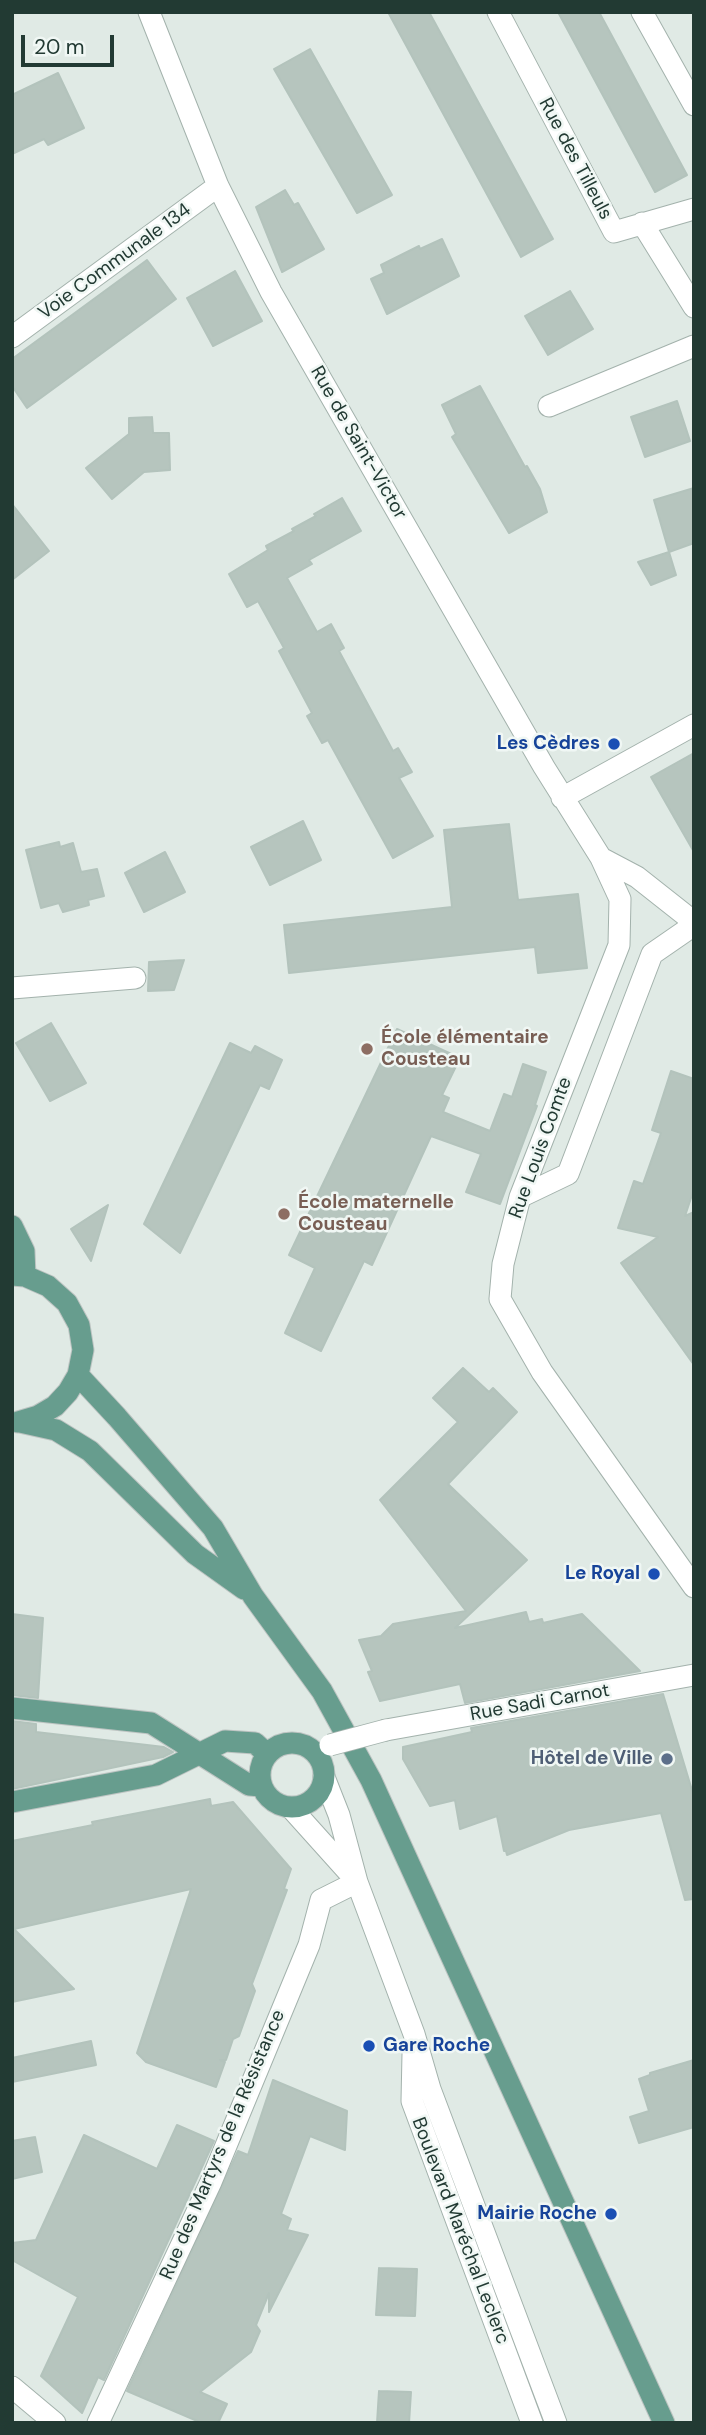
<!DOCTYPE html>
<meta charset="utf-8">
<style>
body{margin:0}
#map{position:relative;width:706px;height:2435px;overflow:hidden;background:#e0eae5;font-family:"DM Sans",sans-serif}
canvas{display:block}
.frame{position:absolute;inset:0;border:14px solid #223a33;pointer-events:none}
.scale{position:absolute;left:21px;top:35px;width:93px;height:32px;box-sizing:border-box;border:4px solid #223a33;border-top:0;padding-left:9px;font-size:21px;line-height:24px;white-space:nowrap;color:#223a33;-webkit-text-stroke:5px #f0f7f4;paint-order:stroke}
</style>
<div id="map">
<canvas width="706" height="2435"></canvas>
<div class="frame"></div>
<div class="scale">20 m</div>
</div>
<script>
const c = document.querySelector('canvas').getContext('2d');
c.lineJoin = 'round';
function fill(path, color) { c.fillStyle = color; c.fill(path, 'evenodd'); }
const shape = rows => new Path2D(rows.map(r => 'M' + r).join(''));
function trace(path, color, width, dash) { c.strokeStyle = color; c.lineWidth = width; c.lineCap = dash ? 'butt' : 'round'; c.setLineDash(dash || []); c.stroke(path); }
function write(font, color, halo, rows, align = 'center') {
  c.font = font + ' "DM Sans",sans-serif'; c.lineWidth = 5; c.setLineDash([]); c.textBaseline = 'middle'; c.strokeStyle = halo; c.fillStyle = color; for (const [text, x, y, turn = 0] of rows) {
    c.save(); c.translate(x, y); c.rotate((+turn || 0) * Math.PI / 180); c.textAlign = isNaN(turn) ? turn : align; if (halo) c.strokeText(text, 0, 0); c.fillText(text, 0, 0); c.restore();
  }
}
const building = shape([
 [388,12,429,12,553,239,521,257,388,12],
 [558,12,599,12,687,175,655,192,558,12],
 [310,49,392,195,357,213,274,69,310,49],
 [58,73,84,128,48,145,44,139,12,154,12,95,58,73],
 [285,190,294,205,298,203,324,249,282,272,256,207,285,190],
 [442,239,459,276,387,314,371,279,384,273,381,265,419,246,420,249,442,239],
 [147,260,176,299,27,408,12,386,12,359,147,260],
 [235,271,262,321,213,346,187,298,235,271],
 [570,291,593,329,548,355,525,316,570,291],
 [480,386,525,467,527,466,540,489,547,512,509,533,452,437,456,434,442,405,480,386],
 [677,401,690,441,645,457,631,417,677,401],
 [152,417,153,433,169,433,170,470,144,472,112,499,86,468,129,434,129,418,152,417],
 [694,488,694,543,669,552,654,500,694,488],
 [342,498,361,531,309,560,312,564,287,578,317,632,331,624,344,648,339,651,393,751,398,748,412,772,399,778,433,836,393,858,328,740,322,743,307,716,312,713,279,651,284,648,258,601,247,607,229,574,268,550,266,546,294,531,292,529,316,516,314,514,342,498],
 [12,504,49,551,12,580,12,504],
 [669,552,676,575,651,585,638,562,669,552],
 [694,753,694,852,651,777,694,753],
 [303,821,321,860,270,885,251,847,303,821],
 [509,824,518,900,578,894,587,968,538,973,535,947,289,973,284,925,452,907,444,830,509,824],
 [59,842,60,847,73,843,81,872,97,869,104,896,88,900,89,905,63,912,59,903,41,908,26,850,59,842],
 [165,852,185,892,144,912,125,873,165,852],
 [184,960,174,990,148,991,149,962,184,960],
 [51,1023,86,1083,50,1101,16,1043,51,1023],
 [397,1029,460,1058,442,1095,449,1098,443,1112,490,1131,504,1094,512,1097,523,1064,546,1072,535,1105,537,1106,500,1204,466,1192,481,1154,431,1136,372,1265,364,1261,321,1351,285,1333,315,1268,289,1255,397,1029],
 [230,1043,251,1053,255,1046,282,1060,269,1089,260,1085,180,1253,144,1224,230,1043],
 [671,1071,694,1079,694,1189,685,1216,694,1212,694,1365,621,1263,658,1237,618,1228,634,1181,643,1184,661,1133,652,1130,671,1071],
 [108,1205,91,1261,71,1229,108,1205],
 [463,1368,489,1392,493,1388,517,1412,448,1484,527,1560,455,1628,526,1612,529,1622,542,1619,543,1623,582,1614,640,1671,465,1703,460,1684,380,1701,368,1672,372,1671,359,1640,381,1636,393,1624,466,1611,380,1500,458,1422,433,1398,463,1368],
 [12,1614,43,1618,38,1698,12,1695,12,1614],
 [663,1694,694,1797,694,1899,685,1900,661,1813,569,1830,507,1855,506,1851,504,1851,497,1816,460,1829,455,1800,430,1806,403,1759,403,1747,472,1732,471,1728,663,1694],
 [12,1721,36,1724,36,1732,164,1747,173,1752,163,1757,12,1789,12,1721],
 [210,1799,211,1806,233,1802,291,1869,284,1889,287,1890,252,1984,255,1991,239,2036,233,2039,226,2060,220,2060,225,2062,216,2087,146,2062,137,2053,191,1889,14,1929,74,1989,12,2002,12,1841,93,1825,92,1822,210,1799],
 [91,2041,96,2065,12,2082,12,2058,91,2041],
 [694,2060,694,2127,639,2143,630,2117,649,2111,639,2079,650,2075,650,2073,694,2060],
 [273,2080,347,2111,345,2150,310,2136,281,2214,291,2219,287,2230,308,2235,269,2312,269,2293,256,2325,260,2331,251,2352,200,2392,227,2404,218,2423,202,2423,127,2391,238,2151,248,2155,273,2080],
 [177,2125,214,2141,104,2380,98,2377,82,2413,41,2376,78,2297,12,2260,12,2243,36,2240,84,2135,157,2169,177,2125],
 [35,2137,42,2172,12,2179,12,2141,35,2137],
 [379,2268,417,2269,415,2316,376,2315,379,2268],
 [379,2391,411,2392,409,2423,377,2423,379,2391]
]);
fill(building, '#b6c5be');
trace(building, '#b3c3bc', 2);
const minor = shape([
 [149,12,218,186,271,292,544,767,601,858,620,899,619,945,520,1197,503,1264,500,1299,542,1372,694,1587],
 [498,12,614,232,694,209],
 [642,12,694,105],
 [642,223,694,307],
 [12,337,218,186],
 [549,406,694,346],
 [562,798,694,725],
 [601,858,637,877,694,922],
 [12,988,135,978],
 [520,1197,568,1174,652,954,694,925],
 [386,1730,694,1675],
 [324,1777,339,1815,357,1882,414,2034,430,2089,556,2423],
 [291,1808,353,1877],
 [413,2054,412,2101,532,2423],
 [12,2387,55,2423],
 [98,2423,211,2182,309,1945,321,1900,357,1882]
]);
const major = shape([
 [12,1226,24,1251,25,1276],
 [12,1275,25,1276,48,1286,67,1303,79,1325,83,1350,78,1375,68,1392,55,1406,38,1416,18,1422],
 [78,1375,117,1417,213,1528,253,1596,322,1691,371,1780,664,2423],
 [20,1422,56,1430,90,1451,195,1554,244,1589],
 [12,1708,151,1723,249,1785,261,1786],
 '260 1775a32 32 0 1 1 64 0a32 32 0 1 1-64 0Z',
 [12,1802,156,1775,225,1741,255,1743,267,1754]
]);
trace(minor, '#a3b2ac', 23);
trace(major, '#bdc4c2', 23);
trace(minor, '#fff', 21);
trace(major, '#679d8e', 21);
const minorBridge = shape([
 [330,1745,386,1730]
]);
trace(minorBridge, '#a3b2ac', 23, []);
trace(minorBridge, '#fff', 21);
for (const [x, y, r, color] of [
 [614,744,7,"#1a4fb4"],
 [367,1049,7,"#8d6e63"],
 [284,1214,7,"#8d6e63"],
 [654,1574,7,"#1a4fb4"],
 [667,1759,7,"#5c6f8a"],
 [369,2046,7,"#1a4fb4"],
 [611,2214,7,"#1a4fb4"]
]) { const dot = new Path2D(); dot.arc(x, y, r, 0, 2 * Math.PI); c.fillStyle = color; c.fill(dot); trace(dot, '#f0f7f4', 2.5); }
write('19px', '#223a33', '#f0f7f4', [
 ["Rue des Tilleuls",575,159,62],
 ["Voie Communale 134",115,262,-36],
 ["Rue de Saint-Victor",358,443,60],
 ["Rue Louis Comte",541,1148,-70],
 ["Rue Sadi Carnot",540,1703,-10],
 ["Rue des Martyrs de la Résistance",223,2145,-67],
 ["Boulevard Maréchal Leclerc",460,2231,69]
]);
write('bold 19px', '#164399', '#f0f7f4', [
 ["Les Cèdres",600,744],
 ["Le Royal",640,1574],
 ["Gare Roche",383,2046,"left"],
 ["Mairie Roche",597,2214]
], 'right');
write('bold 19px', '#785e54', '#f0f7f4', [
 ["École élémentaire",381,1038],
 ["Cousteau",381,1060],
 ["École maternelle",298,1203],
 ["Cousteau",298,1225]
], 'left');
write('bold 19px', '#4e5e75', '#f0f7f4', [
 ["Hôtel de Ville",653,1759]
], 'right');
</script>
